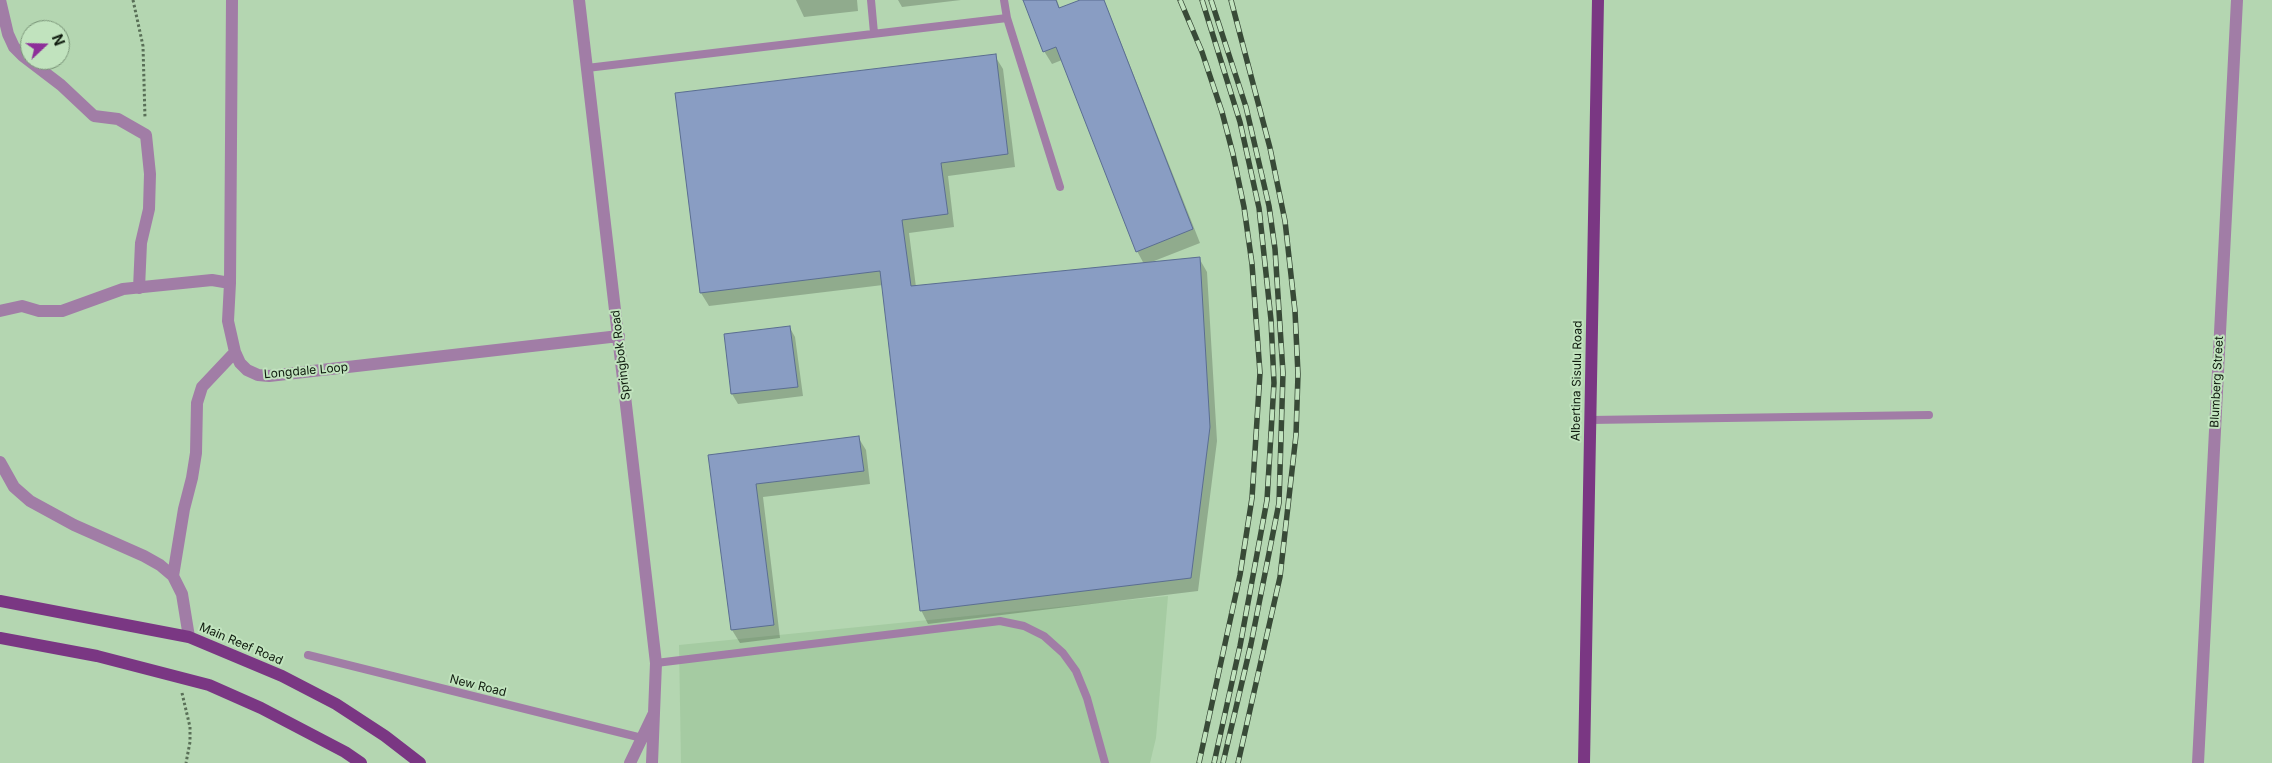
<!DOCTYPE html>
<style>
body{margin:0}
#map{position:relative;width:2272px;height:763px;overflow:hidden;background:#b4d6b1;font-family:Inter,sans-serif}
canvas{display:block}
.north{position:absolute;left:20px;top:20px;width:50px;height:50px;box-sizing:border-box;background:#c1e3be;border:1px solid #799377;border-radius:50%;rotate:69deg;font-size:14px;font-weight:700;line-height:20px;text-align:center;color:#0e1a0d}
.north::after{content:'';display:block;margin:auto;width:18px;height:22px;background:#8d2f99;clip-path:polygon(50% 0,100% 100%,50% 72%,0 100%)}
</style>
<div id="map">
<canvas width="2272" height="763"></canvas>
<div class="north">N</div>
</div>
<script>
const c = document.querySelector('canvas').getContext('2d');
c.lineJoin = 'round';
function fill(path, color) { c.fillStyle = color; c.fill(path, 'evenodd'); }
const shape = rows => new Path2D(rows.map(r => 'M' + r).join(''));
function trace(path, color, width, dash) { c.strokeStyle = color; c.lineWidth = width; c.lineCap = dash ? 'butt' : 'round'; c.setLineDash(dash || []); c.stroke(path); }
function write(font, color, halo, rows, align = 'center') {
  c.font = font + ' Inter,sans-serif'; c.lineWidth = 4; c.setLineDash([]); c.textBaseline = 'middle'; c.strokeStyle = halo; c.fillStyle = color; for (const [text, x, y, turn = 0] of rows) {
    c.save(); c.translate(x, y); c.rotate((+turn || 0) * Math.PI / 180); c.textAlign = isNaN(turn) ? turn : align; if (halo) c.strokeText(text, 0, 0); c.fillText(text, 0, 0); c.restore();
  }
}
fill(shape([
 [1168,596,1156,738,1150,763,681,763,679,645]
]), '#a5cba2');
fill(shape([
 [796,0,857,0,858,11,804,17],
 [898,0,961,0,902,7],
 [1024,0,1057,0,1060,9,1084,0,1104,0,1200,243,1149,263,1199,258,1207,272,1217,441,1198,591,928,624,921,610,883,285,709,306,701,293,677,94,995,56,1003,69,1015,167,948,176,954,227,909,233,916,287,1144,264,1137,251,1062,60,1052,64,1044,51],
 [790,328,795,337,803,396,738,404,732,394],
 [858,437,866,450,870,484,763,497,780,638,740,643,732,630,710,456]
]), '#0003');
const building = shape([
 [1023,0,1056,0,1059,8,1080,0,1104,0,1193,229,1136,252,1056,47,1043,52,1023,0],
 [996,54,1008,154,941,163,948,214,902,220,911,286,1200,257,1210,427,1191,578,920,611,880,271,700,293,675,93,996,54],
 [790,326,798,387,731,394,724,334,790,326],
 [859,436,864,471,756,484,774,625,731,630,708,455,859,436]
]);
fill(building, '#899dc3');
trace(building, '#5a6d91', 1);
trace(shape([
 [133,0,143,46,145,118],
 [182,693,190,727,190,742,186,763]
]), '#596f57', 3, [2.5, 2.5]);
trace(shape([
 [871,0,874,33],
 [1004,0,1007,18,1060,187],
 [587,68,1007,18],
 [1590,420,1929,415],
 [308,655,642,738],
 [656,663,1000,621,1024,626,1044,636,1063,653,1076,671,1087,698,1105,763]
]), '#a17da6', 8);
trace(shape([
 [0,0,8,34,14,47,23,56,61,85,94,116,118,119,146,135,150,174,149,209,141,243,139,288],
 [232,0,230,283,228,321,235,352,240,363,247,370,258,375,269,376,619,336],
 [579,0,656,663,652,763],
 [0,311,22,306,39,311,62,311,123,289,212,280,230,283],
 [0,462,14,487,30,501,74,525,144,556,160,565,173,576,182,594,189,637],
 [173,576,184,509,192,478,196,453,197,403,202,387,235,352],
 [630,763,653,715],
 [2198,763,2237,0]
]), '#a17da6', 12);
trace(shape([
 [0,601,189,637,282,676,336,704,385,736,420,763],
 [0,638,97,656,209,685,261,708,345,752,361,763],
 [1584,763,1598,0]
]), '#7a3783', 12);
const rail = shape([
 [1180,0,1202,52,1222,112,1233,154,1244,207,1252,264,1260,373,1252,498,1240,575,1199,763],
 [1202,0,1240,122,1259,208,1271,320,1274,383,1267,500,1240,646,1214,763],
 [1211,0,1246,107,1269,206,1275,249,1283,373,1279,503,1251,644,1223,763],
 [1231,0,1270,148,1285,221,1295,311,1298,374,1296,435,1280,577,1238,763]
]);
trace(rail, '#384a37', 5.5);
trace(rail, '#c1e3be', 4, [11]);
write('12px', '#0e1a0d', '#c1e3be', [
 ["Springbok Road",621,355,-97],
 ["Longdale Loop",306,371,-5],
 ["Albertina Sisulu Road",1577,381,-89],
 ["Blumberg Street",2217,382,-87],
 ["Main Reef Road",241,644,23],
 ["New Road",478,686,14]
]);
</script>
